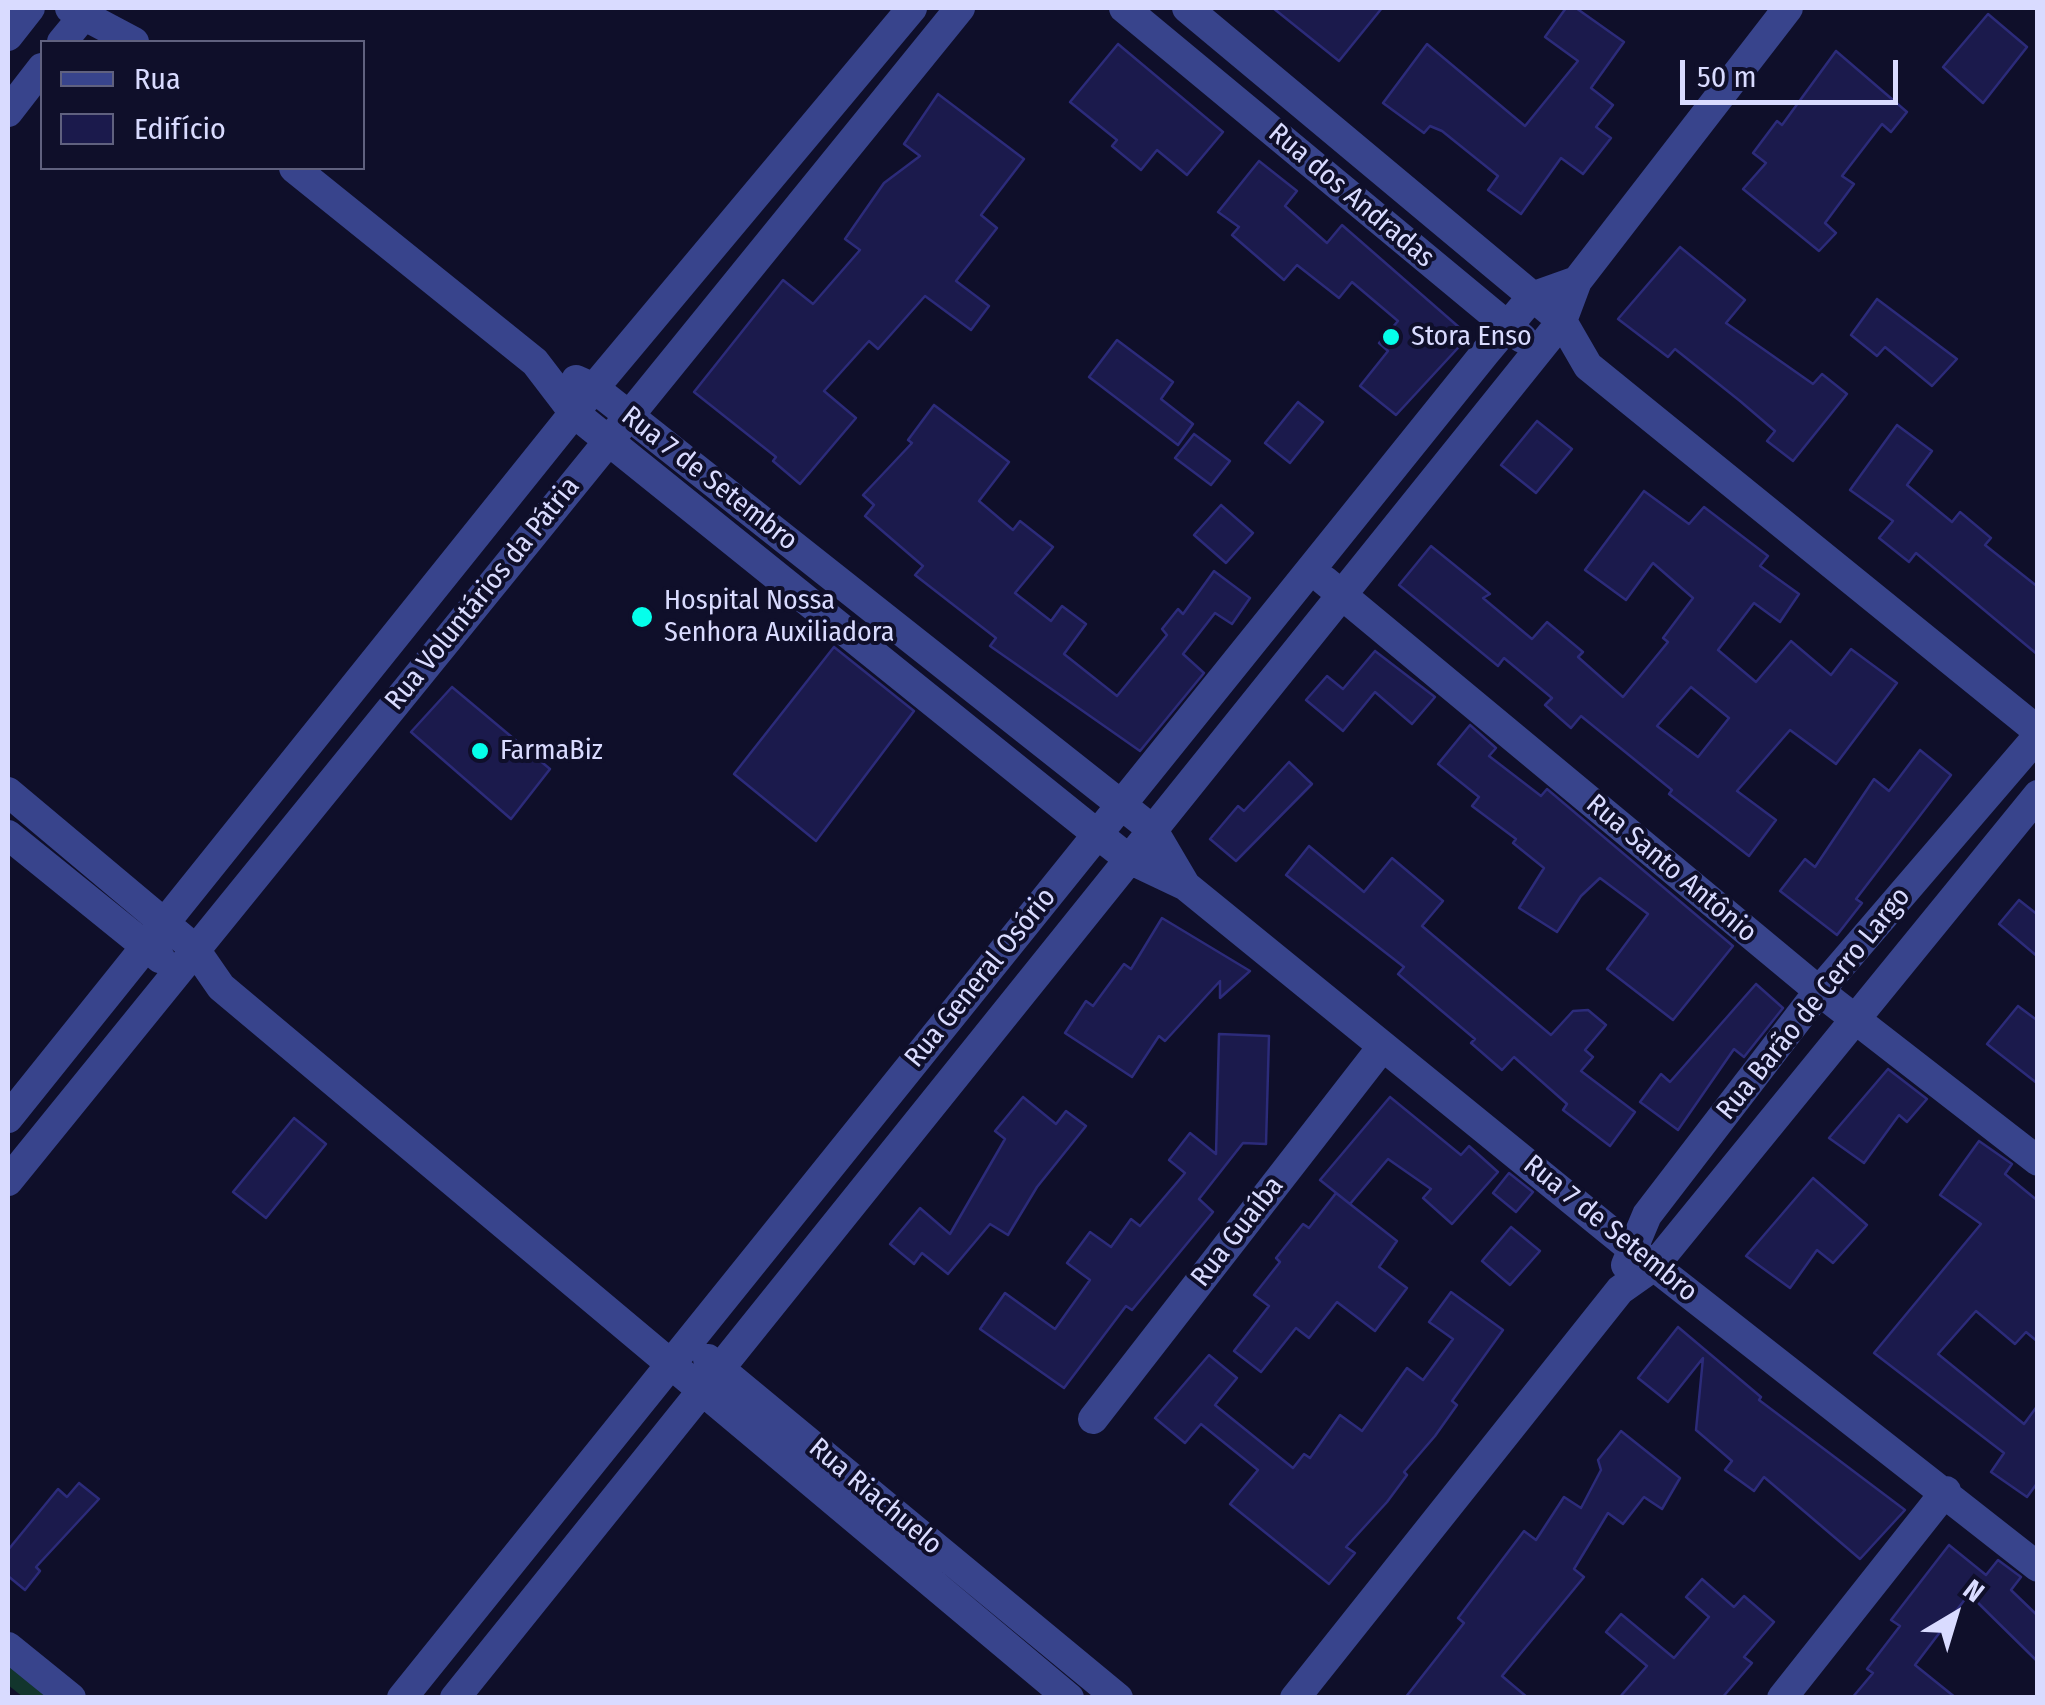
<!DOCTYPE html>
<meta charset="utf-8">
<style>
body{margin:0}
#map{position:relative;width:2045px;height:1705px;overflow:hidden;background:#0f0f2a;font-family:"Fira Sans Condensed",sans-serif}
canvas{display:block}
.frame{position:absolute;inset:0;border:10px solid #d9dbff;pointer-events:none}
.legend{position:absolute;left:40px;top:40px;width:325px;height:130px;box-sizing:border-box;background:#0f0f2a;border:2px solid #60617f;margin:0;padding:12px 18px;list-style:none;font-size:30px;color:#d9dbff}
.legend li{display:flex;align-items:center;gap:20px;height:50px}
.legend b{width:50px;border:2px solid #60617f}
.north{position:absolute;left:1905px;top:1565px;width:100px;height:100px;-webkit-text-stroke:8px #0f0f2a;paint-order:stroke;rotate:38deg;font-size:28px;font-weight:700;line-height:40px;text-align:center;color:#d9dbff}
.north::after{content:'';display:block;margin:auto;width:35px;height:45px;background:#d9dbff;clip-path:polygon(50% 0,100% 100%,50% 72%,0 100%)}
.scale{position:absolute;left:1680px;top:60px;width:218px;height:45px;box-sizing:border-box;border:5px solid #d9dbff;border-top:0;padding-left:12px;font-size:30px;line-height:35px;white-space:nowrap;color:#d9dbff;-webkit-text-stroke:8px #0f0f2a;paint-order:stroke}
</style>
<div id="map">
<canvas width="2045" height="1705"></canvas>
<div class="frame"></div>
<ul class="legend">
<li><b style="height:12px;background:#38448c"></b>Rua</li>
<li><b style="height:28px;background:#1b1a4c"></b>Edifício</li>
</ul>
<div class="north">N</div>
<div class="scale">50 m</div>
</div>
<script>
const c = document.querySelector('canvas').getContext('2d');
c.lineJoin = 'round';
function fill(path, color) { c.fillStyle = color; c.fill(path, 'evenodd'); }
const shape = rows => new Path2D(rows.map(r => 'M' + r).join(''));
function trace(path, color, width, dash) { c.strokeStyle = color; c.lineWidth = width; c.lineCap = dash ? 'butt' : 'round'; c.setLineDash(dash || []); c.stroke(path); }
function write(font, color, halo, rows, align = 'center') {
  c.font = font + ' "Fira Sans Condensed",sans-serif'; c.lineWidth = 8; c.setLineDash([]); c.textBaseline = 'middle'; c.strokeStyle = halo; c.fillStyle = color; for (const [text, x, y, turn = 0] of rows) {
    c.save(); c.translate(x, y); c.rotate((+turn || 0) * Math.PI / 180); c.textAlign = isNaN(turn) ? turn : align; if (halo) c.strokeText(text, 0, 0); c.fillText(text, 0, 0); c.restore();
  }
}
fill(shape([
 [8,1658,58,1697,23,1697,8,1685]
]), '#12352d');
const building = shape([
 [1273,8,1382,8,1339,61,1273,8],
 [1566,8,1576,8,1624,42,1591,88,1613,105,1596,127,1611,138,1583,174,1561,158,1521,214,1488,190,1498,176,1442,131,1430,126,1424,133,1383,103,1427,44,1525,126,1578,61,1545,37,1566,8],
 [1988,14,2027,47,1983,103,1943,67,1988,14],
 [1118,44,1223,132,1187,175,1157,150,1141,170,1112,146,1117,140,1070,102,1118,44],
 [1836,51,1907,112,1891,132,1882,124,1842,176,1854,184,1825,223,1836,233,1819,251,1743,189,1766,163,1753,153,1777,121,1782,125,1836,51],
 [938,94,1024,159,981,215,997,228,956,281,989,306,971,330,925,296,878,349,869,341,824,391,856,418,800,484,773,461,776,457,694,392,783,280,813,304,860,250,845,239,884,183,920,156,904,144,938,94],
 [1259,161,1297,191,1285,206,1327,243,1342,225,1469,336,1396,415,1360,386,1388,351,1379,343,1398,321,1352,282,1339,298,1297,265,1284,280,1232,235,1239,227,1218,212,1259,161],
 [1680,247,1745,300,1726,323,1813,384,1822,374,1847,394,1793,461,1767,441,1775,431,1740,401,1675,349,1668,357,1618,319,1680,247],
 [1877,299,1957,359,1932,386,1885,347,1877,356,1851,335,1877,299],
 [1117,340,1173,382,1161,399,1193,424,1178,445,1089,377,1117,340],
 [1298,402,1323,422,1290,463,1265,443,1298,402],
 [934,405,1009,462,979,501,1013,530,1020,521,1053,547,1015,593,1051,621,1062,606,1086,624,1064,654,1117,696,1167,635,1162,629,1178,609,1183,614,1214,571,1250,598,1232,624,1215,613,1183,654,1204,673,1140,751,990,646,996,638,915,575,923,566,865,516,874,505,863,495,912,443,908,440,934,405],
 [1537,421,1572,449,1536,493,1501,465,1537,421],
 [1897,425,1932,451,1907,485,1952,522,1960,512,1991,538,1985,545,2038,587,2038,655,1916,553,1909,562,1879,538,1893,521,1850,490,1897,425],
 [1194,434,1230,461,1211,485,1175,458,1194,434],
 [1644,491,1689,524,1704,507,1768,556,1760,566,1799,594,1780,622,1754,603,1718,650,1756,682,1791,641,1831,675,1851,649,1897,683,1836,764,1790,730,1737,791,1776,820,1749,856,1669,794,1672,790,1581,716,1571,728,1545,705,1552,698,1504,658,1498,666,1399,585,1431,546,1490,594,1483,598,1532,639,1547,622,1583,652,1578,657,1623,697,1668,642,1663,638,1693,598,1653,563,1626,600,1585,570,1644,491],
 [1691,687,1729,718,1698,757,1657,726,1691,687],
 [1221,505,1253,533,1226,563,1194,535,1221,505],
 [834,647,914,711,816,841,734,774,834,647],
 [1375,651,1435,697,1412,724,1375,692,1343,731,1306,700,1327,676,1343,689,1375,651],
 [452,687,550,769,511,819,411,732,452,687],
 [1470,725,1496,748,1489,756,1541,796,1547,789,1733,946,1673,1020,1607,969,1648,914,1600,878,1581,896,1557,932,1519,908,1544,868,1513,843,1516,839,1472,806,1479,797,1438,764,1470,725],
 [1920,750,1951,775,1856,899,1862,903,1837,935,1780,891,1805,859,1815,867,1874,779,1889,791,1920,750],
 [1289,762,1312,784,1236,861,1210,839,1238,806,1244,811,1289,762],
 [1309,846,1364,892,1392,858,1443,901,1422,926,1551,1035,1573,1011,1588,1010,1606,1025,1585,1050,1593,1057,1581,1071,1635,1112,1610,1146,1563,1110,1567,1104,1514,1057,1502,1070,1471,1043,1475,1039,1398,974,1404,967,1286,875,1309,846],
 [2019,900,2038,915,2038,957,1999,924,2019,900],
 [1162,918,1250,971,1220,998,1220,981,1165,1041,1159,1036,1132,1077,1065,1033,1086,1001,1093,1006,1124,964,1131,969,1162,918],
 [1756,984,1783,1008,1744,1057,1734,1049,1678,1130,1640,1102,1661,1074,1670,1082,1756,984],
 [2018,1006,2038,1021,2038,1084,1987,1044,2018,1006],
 [1219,1034,1269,1036,1266,1144,1243,1143,1199,1199,1213,1212,1132,1310,1126,1306,1064,1388,980,1329,1005,1293,1055,1329,1090,1280,1067,1263,1090,1232,1111,1247,1131,1219,1140,1226,1185,1173,1169,1160,1190,1133,1216,1154,1219,1034],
 [1888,1069,1927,1099,1907,1122,1899,1115,1864,1163,1829,1138,1888,1069],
 [1023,1097,1056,1124,1066,1111,1086,1126,1037,1187,1008,1235,990,1224,948,1274,922,1253,914,1264,890,1244,920,1208,950,1234,1005,1139,995,1131,1023,1097],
 [1390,1097,1461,1155,1469,1146,1498,1172,1452,1224,1423,1198,1431,1189,1388,1159,1350,1204,1320,1180,1390,1097],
 [294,1118,326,1144,266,1218,233,1192,294,1118],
 [1979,1141,2012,1164,2005,1174,2038,1201,2038,1342,2026,1332,2015,1344,1976,1311,1938,1354,2024,1424,2038,1405,2038,1482,2027,1497,1991,1472,2004,1453,1874,1353,1981,1224,1940,1195,1979,1141],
 [1509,1173,1533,1192,1516,1212,1493,1193,1509,1173],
 [1813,1178,1867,1225,1833,1263,1817,1250,1790,1288,1746,1256,1813,1178],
 [1336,1193,1397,1241,1379,1267,1407,1288,1375,1331,1337,1302,1309,1338,1296,1328,1261,1372,1234,1351,1269,1306,1254,1295,1280,1262,1276,1258,1303,1224,1309,1228,1336,1193],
 [1511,1227,1540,1251,1510,1285,1482,1261,1511,1227],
 [1451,1292,1503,1330,1452,1401,1457,1405,1435,1436,1404,1472,1407,1475,1387,1502,1346,1547,1355,1553,1329,1584,1230,1504,1258,1470,1201,1424,1185,1443,1155,1418,1209,1355,1237,1378,1215,1405,1293,1468,1304,1454,1310,1458,1340,1415,1362,1431,1407,1368,1423,1380,1453,1339,1429,1322,1451,1292],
 [1678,1327,1761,1397,1759,1400,1905,1510,1860,1559,1764,1477,1754,1491,1725,1470,1732,1461,1696,1430,1703,1358,1668,1402,1638,1378,1678,1327],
 [1621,1431,1680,1478,1662,1509,1644,1497,1623,1524,1608,1513,1574,1569,1584,1577,1502,1676,1528,1698,1405,1698,1464,1623,1458,1618,1524,1531,1536,1540,1564,1497,1581,1508,1601,1470,1598,1460,1621,1431],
 [79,1483,99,1499,36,1567,40,1571,25,1590,8,1576,8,1550,58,1489,67,1497,79,1483],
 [1949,1545,1986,1575,1998,1560,2021,1577,2011,1590,2038,1616,2038,1662,1969,1594,1915,1665,1956,1698,1852,1698,1873,1673,1867,1669,1900,1626,1891,1620,1949,1545],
 [1702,1579,1734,1607,1744,1596,1774,1622,1744,1657,1752,1663,1722,1698,1619,1698,1647,1666,1606,1632,1621,1614,1674,1658,1709,1617,1686,1597,1702,1579]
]);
fill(building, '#1b1a4c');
trace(building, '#2c2b7a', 2.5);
trace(shape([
 [70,8,134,42],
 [1124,8,1522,338],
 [1187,8,1562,321,1588,366,2038,731],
 [8,36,30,8],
 [62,42,90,8],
 [8,112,42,68],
 [294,168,535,362,574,413,1097,834,1129,859,1186,886,1631,1248,2038,1567],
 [576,380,594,388,1153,830,1186,886],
 [1325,581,1819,991,2038,1161],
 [8,792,194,948,221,987,1069,1698],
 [8,835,160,958],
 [8,1118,594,388,912,8],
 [8,1181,960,8],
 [1626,1265,1647,1215,1819,991,2038,736],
 [708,1359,1118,1698],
 [1093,1419,1383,1046],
 [8,1647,71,1698],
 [402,1698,1485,353,1532,297,1577,281],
 [455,1698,1562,321,1577,281,1788,8],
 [1295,1698,1620,1290,1654,1266,2038,795],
 [1782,1698,1946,1491]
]), '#38448c', 30);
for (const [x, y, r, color] of [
 [1391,337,10,"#05ffeb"],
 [642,617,12,"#05ffeb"],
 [480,751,10,"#05ffeb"]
]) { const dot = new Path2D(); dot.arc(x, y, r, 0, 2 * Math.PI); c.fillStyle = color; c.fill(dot); trace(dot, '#0f0f2a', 4); }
write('28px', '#d9dbff', '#0f0f2a', [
 ["Rua dos Andradas",1351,196,40],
 ["Rua 7 de Setembro",709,479,38],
 ["Rua Voluntários da Pátria",483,594,-51],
 ["Rua Santo Antônio",1671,869,40],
 ["Rua General Osório",981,978,-51],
 ["Rua Barão de Cerro Largo",1814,1004,-51],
 ["Rua 7 de Setembro",1610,1229,39],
 ["Rua Guaíba",1238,1232,-52],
 ["Rua Riachuelo",875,1497,40]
]);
write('28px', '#d9dbff', '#0f0f2a', [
 ["Stora Enso",1411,337],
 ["Hospital Nossa",664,601],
 ["Senhora Auxiliadora",664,633],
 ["FarmaBiz",500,751]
], 'left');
</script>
